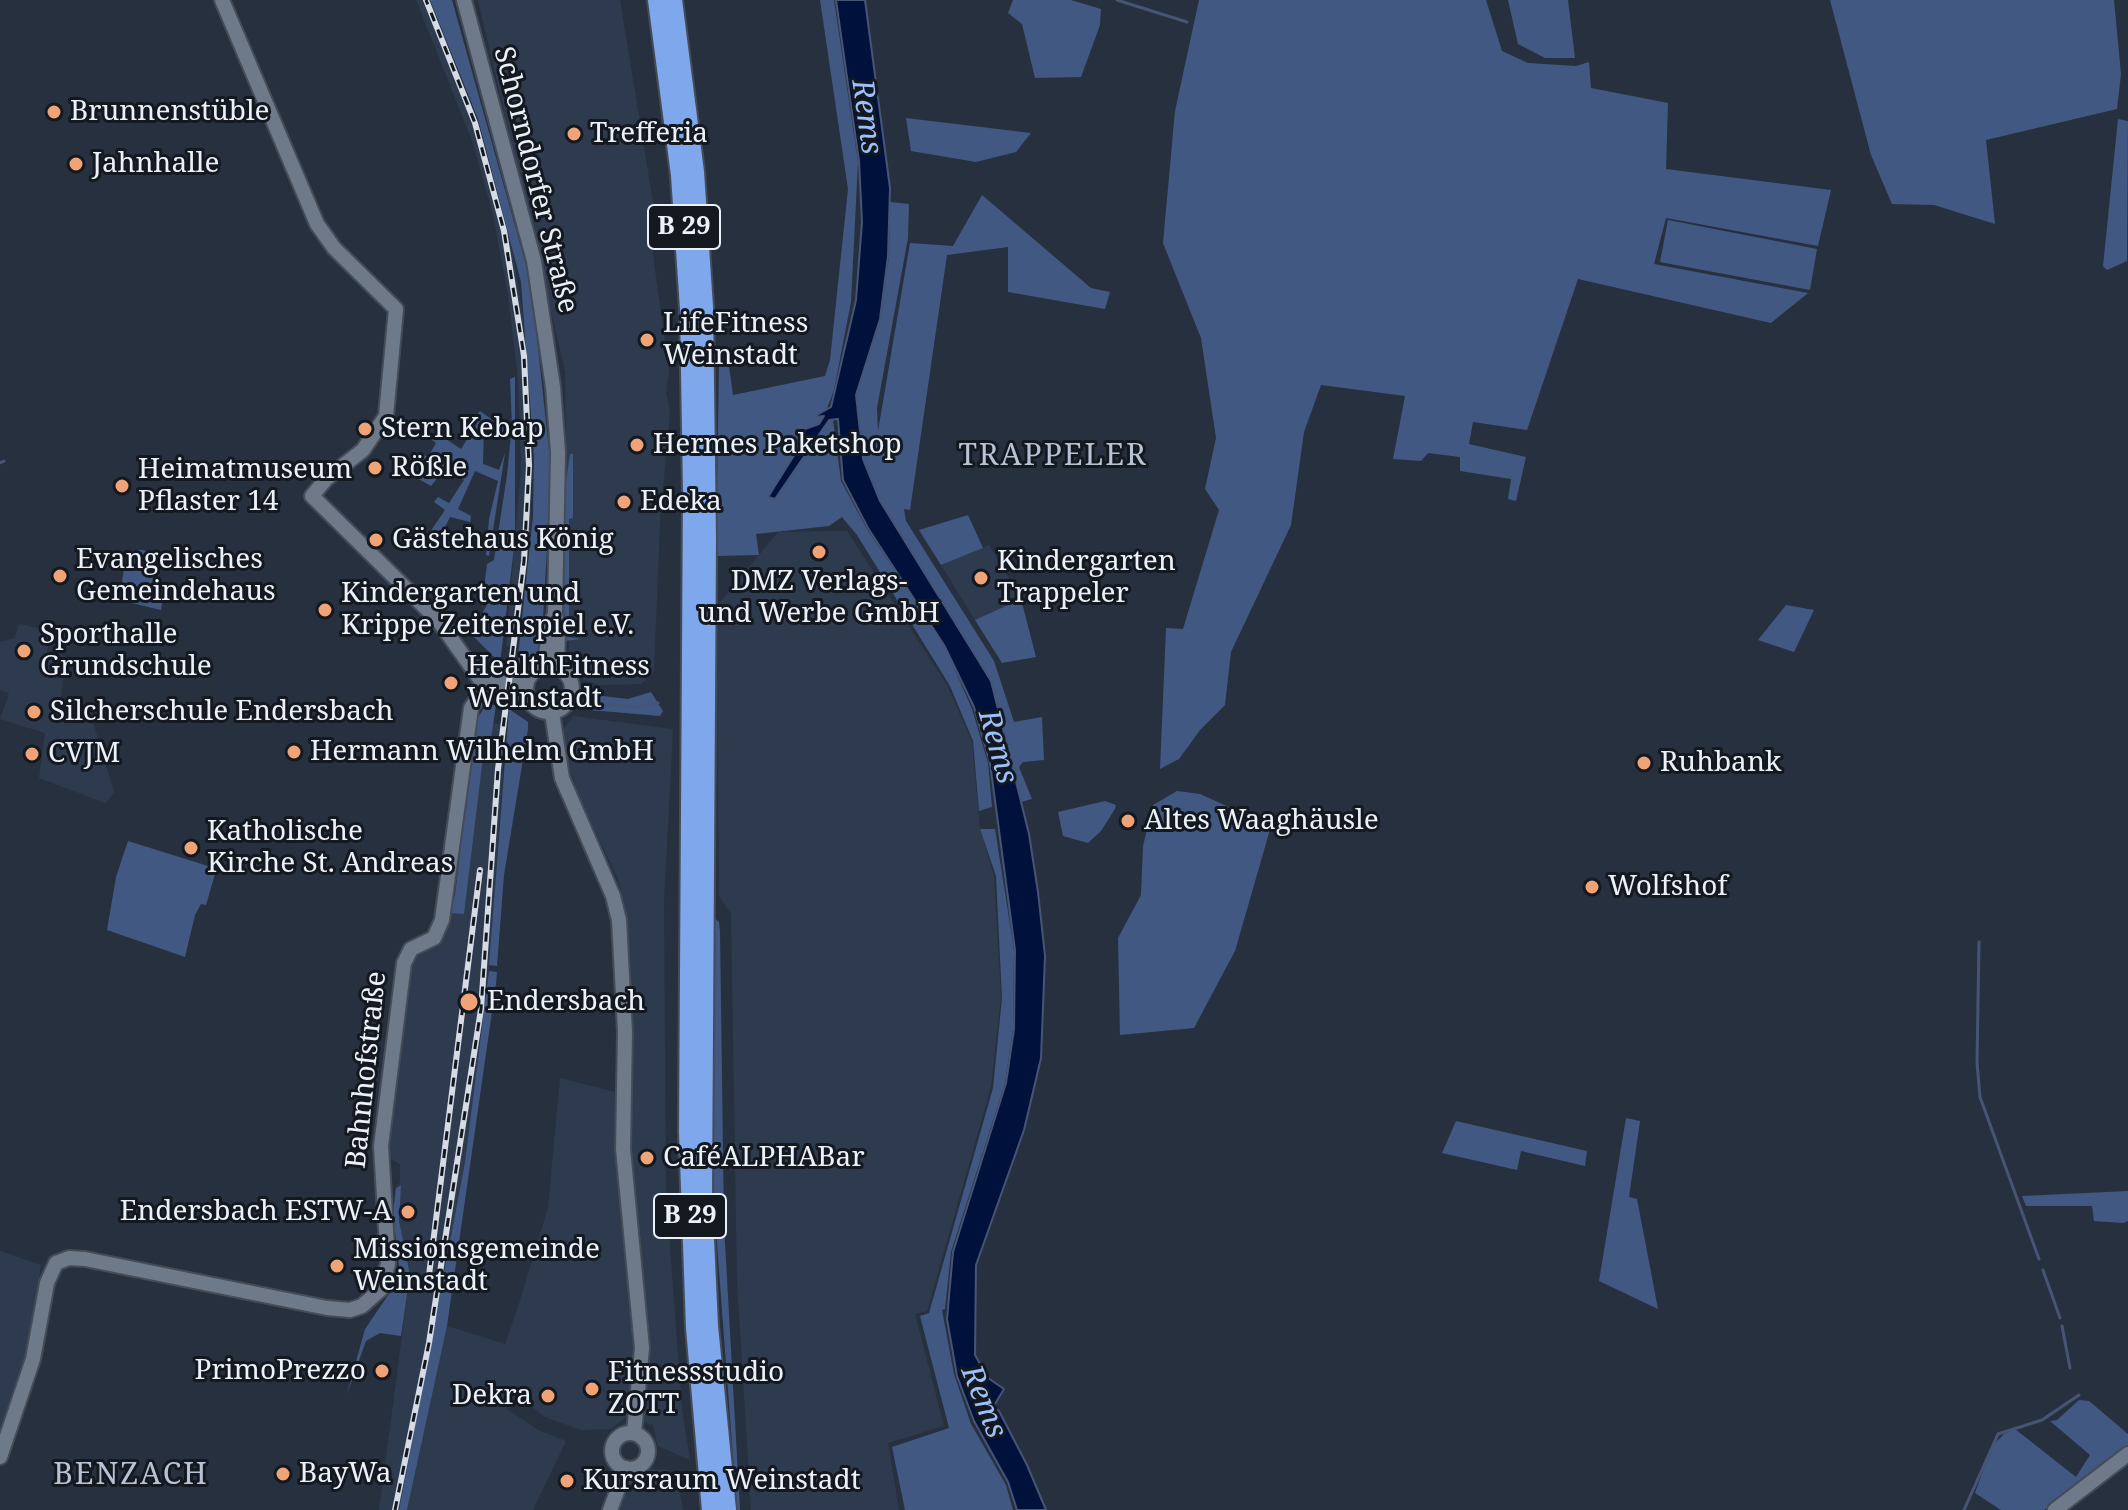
<!DOCTYPE html>
<meta charset="utf-8">
<style>
body{margin:0}
canvas{display:block;background:#27303f}
</style>
<canvas width="2128" height="1510"></canvas>
<script>
const c = document.querySelector('canvas').getContext('2d');
c.lineJoin = 'round';
function fill(path, color) { c.fillStyle = color; c.fill(path, 'evenodd'); }
const shape = rows => new Path2D(rows.map(r => 'M' + r).join(''));
function trace(path, color, width, dash) { c.strokeStyle = color; c.lineWidth = width; c.lineCap = dash ? 'butt' : 'round'; c.setLineDash(dash || []); c.stroke(path); }
function write(font, color, halo, rows, align = 'center') {
  c.font = font + ' "Noto Serif",serif'; c.lineWidth = 6; c.setLineDash([]); c.textBaseline = 'middle'; c.strokeStyle = halo; c.fillStyle = color; for (const [text, x, y, turn = 0] of rows) {
    c.save(); c.translate(x, y); c.rotate((+turn || 0) * Math.PI / 180); c.textAlign = isNaN(turn) ? turn : align; if (halo) c.strokeText(text, 0, 0); c.fillText(text, 0, 0); c.restore();
  }
}
fill(shape([
 [416,0,430,0,476,117,511,243,522,311,529,379,531,522,517,648,506,646,521,467,518,379,508,295,493,215,473,143],
 [478,0,620,0,660,245,652,248,669,370,666,392,670,413,660,522,654,671,641,684,600,685,584,680,569,660,565,371],
 [847,531,948,687,972,742,980,829,994,876,1001,997,991,1087,927,1311,915,1314,944,1426,888,1443,899,1510,751,1510,737,1280,731,914,719,896,716,607,778,532],
 [989,545,1021,599,975,620,941,565],
 [19,624,51,631,47,651,65,656,60,708,93,722,114,792,106,803,39,778,45,733,0,719,9,693,0,690,0,642,15,638],
 [573,716,673,729,664,902,666,1194,682,1409,690,1460,658,1446,653,1425,626,1417,611,1429,581,1430,545,1417,516,1394,507,1409,540,1431,566,1441,533,1510,407,1510,447,1326,505,1344,517,1310,548,1208,560,1078,631,1096,628,920,618,879,580,800,561,744,562,731],
 [493,723,506,725,489,971,465,1162,399,1510,379,1510,410,1275,399,1222,400,1164,386,1156,408,960,438,946,449,913,464,913,485,740,491,739],
 [0,1251,41,1265,30,1345,0,1427],
 [651,1469,669,1470,677,1477,683,1510,616,1510,627,1484,635,1476]
]), '#2e3a4e');
fill(shape([
 [430,0,452,0,531,283,549,450,549,515,542,635,536,655,517,666,533,516,534,456,521,282,478,119],
 [820,0,834,0,858,162,851,302,834,390,826,411,833,420,841,481,867,529,944,645,972,709,988,763,992,807,979,811,973,741,950,686,857,535,842,517,829,526,756,534,759,555,716,556,719,362,728,359,733,395,825,376,830,360,848,189],
 [1013,0,1071,0,1101,9,1100,25,1081,77,1035,78,1022,24,1008,13],
 [1199,0,1486,0,1502,51,1528,63,1576,66,1589,62,1591,88,1668,103,1666,169,1831,190,1818,246,1666,218,1654,264,1808,293,1771,323,1578,279,1527,430,1473,422,1469,444,1526,457,1516,501,1508,499,1511,479,1460,471,1460,457,1428,453,1421,461,1393,459,1405,396,1321,385,1304,432,1291,525,1231,652,1225,705,1200,730,1179,759,1160,769,1166,628,1183,629,1219,510,1205,489,1216,438,1201,338,1163,243,1175,111],
 [1508,0,1568,0,1575,58,1545,58,1518,44],
 [1830,0,2114,0,2121,74,2117,109,1986,140,1995,224,1934,205,1892,204,1871,155],
 [906,118,1031,133,1016,152,976,162,911,151],
 [2118,119,2128,121,2127,261,2107,270,2103,266],
 [982,195,1091,288,1110,292,1105,309,1008,292,1008,247,947,255,910,510,904,509,906,521,994,661,1014,722,1042,717,1044,760,1023,762,1019,767,1032,799,1021,802,991,681,880,501,863,459,856,395,880,319,889,256,890,202,909,204,908,238,877,408,878,431,910,243,953,246],
 [1668,220,1817,249,1810,290,1660,262],
 [515,377,515,540,500,663,471,634,489,601,483,597,487,564,494,560,507,475,512,425,510,379],
 [480,411,501,426,505,422,503,434,492,424,484,426,483,464,499,470,505,453,489,556,486,555,489,519,498,481,475,471,458,509,471,516,470,522,450,517,444,529,449,542,461,546,447,548,439,543,425,548,418,541,413,546,408,542,418,531,428,535,445,510,434,502,438,497,449,503,464,480,443,471,431,486,413,476,424,466,413,456,416,452,428,457,436,443,432,440,437,433,461,449,477,424,474,418],
 [570,454,573,454,573,518,569,519,569,637,581,639,564,641,565,488],
 [968,515,983,548,941,565,919,530],
 [127,550,144,550,152,557,164,591,161,610,119,600],
 [1021,599,1036,657,1002,663,975,620],
 [1786,605,1814,610,1794,652,1758,640],
 [651,692,663,711,660,716,578,709,594,695,628,699],
 [486,705,496,705,491,739,485,741,464,914,449,913,455,895,476,720],
 [509,709,528,722,528,729,504,875,497,966,489,965],
 [1177,791,1200,794,1271,826,1235,951,1194,1028,1120,1035,1118,938,1141,895,1143,846,1153,805],
 [1105,801,1116,805,1115,809,1101,831,1088,843,1063,836,1058,812],
 [980,829,995,829,1014,950,1013,1029,1005,1083,951,1252,945,1309,942,1310,954,1374,971,1424,1006,1485,1013,1510,905,1510,892,1447,949,1428,920,1316,929,1313,993,1088,1002,998,996,876],
 [128,841,208,866,207,870,215,874,206,905,201,904,195,915,185,957,107,930,116,877],
 [711,915,719,922,720,931,724,1225,740,1510,737,1510,709,1138],
 [489,971,497,972,496,984,447,1326,407,1510,399,1510,465,1162],
 [1626,1118,1640,1121,1629,1197,1637,1199,1658,1309,1599,1281],
 [1456,1121,1587,1151,1585,1166,1521,1151,1517,1170,1442,1153],
 [401,1185,399,1221,410,1275,401,1336,380,1333,366,1341,347,1394,365,1329,397,1282,399,1265,393,1214,396,1188],
 [2128,1191,2128,1221,2123,1223,2094,1221,2092,1206,2026,1206,2022,1196],
 [2079,1400,2089,1401,2128,1434,2128,1447,2044,1510,2001,1510,1975,1493,1992,1446,2004,1434,2015,1429,2076,1477,2090,1455,2050,1421,2057,1420]
]), '#405882');
const water = shape([
 [836,0,865,0,890,188,888,256,880,319,856,395,863,459,880,501,991,681,1029,834,1038,892,1045,956,1041,1058,1024,1130,976,1265,975,1355,988,1378,1004,1389,993,1407,999,1411,1027,1465,1046,1510,1017,1510,1008,1482,974,1421,957,1376,947,1319,953,1252,1006,1083,1014,1029,1015,950,990,763,974,707,944,645,868,528,843,480,838,419,829,420,775,499,768,497,798,449,805,429,819,424,824,416,815,417,817,415,831,407,856,300,862,222,859,161,836,0]
]);
fill(water, '#00113c');
trace(water, '#465475', 2);
trace(shape([
 [1117,0,1187,22],
 [0,463,4,461],
 [583,703,640,707,658,703],
 [1979,942,1977,1063,1980,1097,2039,1259],
 [2043,1270,2060,1318],
 [2062,1326,2070,1368],
 [1964,1510,1998,1434,2042,1420,2079,1395]
]), '#465475', 3);
const secondary = shape([
 [222,0,317,224,334,248,396,309,386,416,363,450,326,479,312,496,438,620,484,685],
 [464,0,534,261,553,387,558,452,555,614,558,628,557,667],
 '526 689a23 23 0 1 1 46 0a23 23 0 1 1-46 0Z',
 [543,667,553,618],
 [484,685,490,689,526,694],
 [552,713,562,778,613,896,619,920,625,1032,623,1149,642,1348,634,1433],
 '612 1451a18 18 0 1 1 36 0a18 18 0 1 1-36 0Z',
 [0,1457,33,1359,47,1283,56,1263,69,1258,85,1259,327,1308,350,1310,362,1306,381,1289,388,1264,381,1146,404,963,411,949,434,938,442,920,471,708,490,680,529,678],
 [610,1510,626,1468],
 [2055,1510,2128,1454]
]);
const highway = shape([
 [657,0,680,175,689,309,692,492,688,1132,695,1328,711,1510],
 [673,0,695,172,704,307,707,538,703,1196,709,1326,727,1510]
]);
trace(secondary, '#454c58', 18);
trace(highway, '#454c58', 22);
trace(secondary, '#6e798a', 14);
trace(highway, '#7fa7ec', 18);
const rail = shape([
 [428,1283,480,870],
 [395,1510,429,1343,481,1009,498,769,524,561,529,466,524,356,504,231,475,123,426,0]
]);
trace(rail, '#d5dce6', 6);
trace(rail, '#14181f', 3, [9]);
for (const [x, y, r, color] of [
 [54,112,8,"#efa376"],
 [574,134,8,"#efa376"],
 [76,164,8,"#efa376"],
 [647,340,8,"#efa376"],
 [365,429,8,"#efa376"],
 [637,445,8,"#efa376"],
 [375,468,8,"#efa376"],
 [122,486,8,"#efa376"],
 [624,502,8,"#efa376"],
 [376,540,8,"#efa376"],
 [819,552,8,"#efa376"],
 [60,576,8,"#efa376"],
 [981,578,8,"#efa376"],
 [325,610,8,"#efa376"],
 [24,651,8,"#efa376"],
 [451,683,8,"#efa376"],
 [34,712,8,"#efa376"],
 [294,752,8,"#efa376"],
 [32,754,8,"#efa376"],
 [1644,763,8,"#efa376"],
 [1128,821,8,"#efa376"],
 [191,848,8,"#efa376"],
 [1592,887,8,"#efa376"],
 [469,1002,10,"#efa376"],
 [647,1158,8,"#efa376"],
 [408,1212,8,"#efa376"],
 [337,1266,8,"#efa376"],
 [382,1371,8,"#efa376"],
 [592,1389,8,"#efa376"],
 [548,1396,8,"#efa376"],
 [283,1474,8,"#efa376"],
 [567,1481,8,"#efa376"]
]) { const dot = new Path2D(); dot.arc(x, y, r, 0, 2 * Math.PI); c.fillStyle = color; c.fill(dot); trace(dot, '#14181f', 3); }
for (const [x, y, w] of [
 [684,227,72],
 [690,1216,72]
]) { const box = new Path2D(); box.roundRect(x - w / 2, y - 22, w, 44, 6); c.fillStyle = '#14181f'; c.fill(box); trace(box, '#ebf1fb', 2); }
write('bold 26px', '#ebf1fb', null, [
 ["B 29",684,227],
 ["B 29",690,1216]
]);
write('28px', '#ebf1fb', '#14181f', [
 ["Brunnenstüble",70,112],
 ["Trefferia",590,134],
 ["Jahnhalle",92,164],
 ["LifeFitness",663,324],
 ["Weinstadt",663,356],
 ["Stern Kebap",381,429],
 ["Hermes Paketshop",653,445],
 ["Rößle",391,468],
 ["Heimatmuseum",138,470],
 ["Pflaster 14",138,502],
 ["Edeka",640,502],
 ["Gästehaus König",392,540],
 ["Evangelisches",76,560],
 ["Gemeindehaus",76,592],
 ["Kindergarten",997,562],
 ["Trappeler",997,594],
 ["DMZ Verlags-",819,582,"center"],
 ["und Werbe GmbH",819,614,"center"],
 ["Kindergarten und",341,594],
 ["Krippe Zeitenspiel e.V.",341,626],
 ["Sporthalle",40,635],
 ["Grundschule",40,667],
 ["HealthFitness",467,667],
 ["Weinstadt",467,699],
 ["Silcherschule Endersbach",50,712],
 ["Hermann Wilhelm GmbH",310,752],
 ["CVJM",48,754],
 ["Ruhbank",1660,763],
 ["Altes Waaghäusle",1144,821],
 ["Katholische",207,832],
 ["Kirche St. Andreas",207,864],
 ["Wolfshof",1608,887],
 ["Endersbach",487,1002],
 ["CaféALPHABar",663,1158],
 ["Endersbach ESTW-A",392,1212,"right"],
 ["Missionsgemeinde",353,1250],
 ["Weinstadt",353,1282],
 ["PrimoPrezzo",366,1371,"right"],
 ["Fitnessstudio",608,1373],
 ["ZOTT",608,1405],
 ["Dekra",532,1396,"right"],
 ["BayWa",299,1474],
 ["Kursraum Weinstadt",583,1481]
], 'left');
write('28px', '#ebf1fb', '#14181f', [
 ["Schorndorfer Straße",535,180,76],
 ["Bahnhofstraße",367,1070,-84]
]);
write('italic 30px', '#9dc0fc', '#14181f', [
 ["Rems",866,117,82],
 ["Rems",997,747,74],
 ["Rems",983,1402,68]
]);
c.letterSpacing = '2px';
write('30px', '#b7c2d5', '#14181f', [
 ["TRAPPELER",1053,456],
 ["BENZACH",131,1475]
]);
c.letterSpacing = '0px';
</script>
